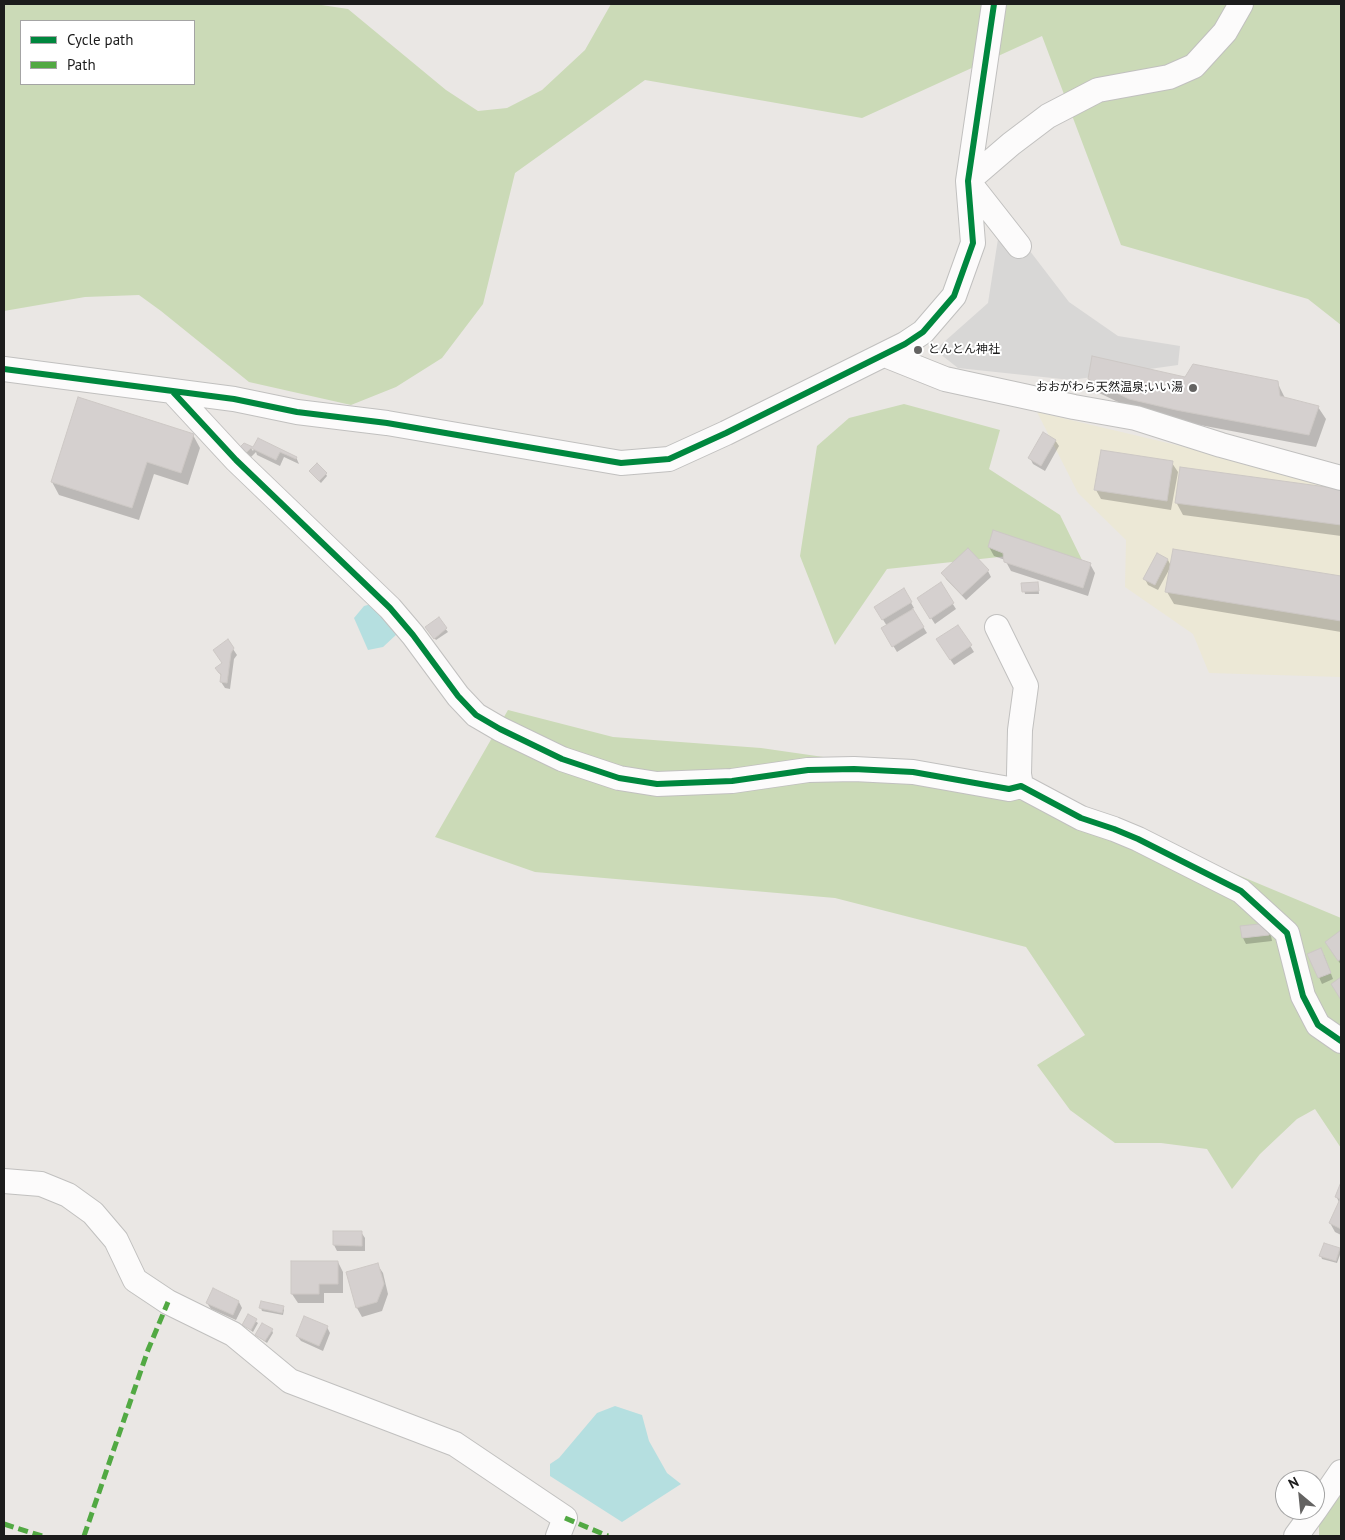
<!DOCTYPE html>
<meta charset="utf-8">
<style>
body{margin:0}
#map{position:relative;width:1345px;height:1540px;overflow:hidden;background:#eae7e4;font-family:"PT Sans",sans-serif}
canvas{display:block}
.frame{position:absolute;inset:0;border:5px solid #1c1c1c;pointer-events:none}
.legend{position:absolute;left:20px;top:20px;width:175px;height:65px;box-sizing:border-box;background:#fff;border:1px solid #a4a4a4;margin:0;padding:6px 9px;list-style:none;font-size:15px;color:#1c1c1c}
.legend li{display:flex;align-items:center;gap:10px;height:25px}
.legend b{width:25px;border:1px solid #a4a4a4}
.north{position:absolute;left:1275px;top:1470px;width:50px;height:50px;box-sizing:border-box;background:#fff;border:1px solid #a4a4a4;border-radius:50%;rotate:332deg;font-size:14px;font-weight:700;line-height:20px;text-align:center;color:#1c1c1c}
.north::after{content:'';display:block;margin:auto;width:18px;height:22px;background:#646362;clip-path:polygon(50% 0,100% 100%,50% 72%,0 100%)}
</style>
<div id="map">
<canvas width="1345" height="1540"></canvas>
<div class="frame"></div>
<ul class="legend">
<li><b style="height:6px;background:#00873e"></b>Cycle path</li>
<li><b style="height:6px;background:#52a943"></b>Path</li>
</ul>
<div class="north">N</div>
</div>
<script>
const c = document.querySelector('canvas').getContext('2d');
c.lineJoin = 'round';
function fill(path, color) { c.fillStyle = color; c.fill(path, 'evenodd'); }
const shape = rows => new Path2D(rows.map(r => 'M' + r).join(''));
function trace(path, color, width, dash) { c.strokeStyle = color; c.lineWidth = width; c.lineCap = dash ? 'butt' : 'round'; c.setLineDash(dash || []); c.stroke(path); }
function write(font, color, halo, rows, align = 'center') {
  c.font = font + ' "PT Sans","Noto Sans JP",sans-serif'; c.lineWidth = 4; c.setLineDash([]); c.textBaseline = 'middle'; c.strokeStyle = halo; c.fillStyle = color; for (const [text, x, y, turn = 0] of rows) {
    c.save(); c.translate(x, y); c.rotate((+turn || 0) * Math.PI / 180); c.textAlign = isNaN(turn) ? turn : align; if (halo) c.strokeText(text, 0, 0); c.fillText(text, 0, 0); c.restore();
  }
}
fill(shape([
 [1010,225,1069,302,1118,336,1180,346,1178,365,1071,380,958,368,935,350,988,303,998,239]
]), '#d8d7d6');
fill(shape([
 [1037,412,1341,484,1341,677,1209,673,1193,634,1125,587,1126,540,1078,493]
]), '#ece8d6');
fill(shape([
 [4,4,315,4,348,9,446,90,478,111,507,108,542,90,585,50,611,4,1341,4,1341,325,1308,299,1121,245,1042,36,862,118,645,80,515,173,483,304,442,358,396,387,351,405,249,382,161,311,139,295,85,297,4,311],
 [21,21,194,21,194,84,21,84],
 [904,404,1000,430,989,469,1060,515,1083,562,1036,553,887,569,835,645,800,556,817,446,849,418],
 [508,710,613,737,761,748,907,769,1135,832,1341,918,1341,1148,1315,1109,1297,1119,1260,1154,1232,1189,1207,1149,1161,1143,1115,1143,1070,1110,1037,1065,1085,1035,1026,947,835,898,535,872,435,837],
 [1341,1488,1341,1536,1319,1536,1319,1523]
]), '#cbdab7');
fill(shape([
 [375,603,397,634,383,647,368,650,354,618,364,606],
 [615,1406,642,1415,649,1441,667,1473,681,1484,622,1522,550,1476,550,1464,559,1458,597,1413]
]), '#b5dfe0');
fill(shape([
 [1186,378,1277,382,1285,398,1318,407,1326,419,1316,447,1184,422,1137,411,1097,392,1089,379],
 [193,435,200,448,188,485,154,474,139,520,59,495,52,482],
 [258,439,296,457,299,464,284,457,280,466,257,455,256,452,249,459,244,454,251,448,253,451],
 [1055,440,1059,446,1045,471,1033,464,1030,458],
 [1172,463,1178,472,1171,510,1101,499,1096,490],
 [1181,469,1341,491,1341,536,1183,515,1176,502],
 [312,474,326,474,327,476,321,483],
 [989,547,1090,564,1095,573,1088,596,1011,571,1005,560,994,556],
 [1174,550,1341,577,1341,632,1174,604,1167,592,1170,568,1158,590,1148,585,1145,579,1157,555,1168,560,1171,566],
 [988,571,991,577,966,600,946,579,943,573],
 [940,584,956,609,935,624,922,604],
 [1023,584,1038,584,1039,594,1025,594],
 [904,590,914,608,912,609,927,633,897,652,883,629,887,626,875,607],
 [438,619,448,632,436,640,428,630],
 [958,626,974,652,954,665,941,646],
 [233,649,237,655,234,659,230,689,225,688,221,682,222,677,216,668,223,663],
 [1270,930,1272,941,1246,944,1243,938],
 [1341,932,1341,965,1326,942],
 [1309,955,1324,955,1333,979,1322,984],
 [1341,1185,1341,1235,1335,1232,1330,1223,1339,1202,1336,1196],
 [334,1232,361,1232,365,1238,365,1251,337,1251,334,1245],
 [1339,1249,1341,1252,1337,1263,1322,1259,1321,1256],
 [338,1262,343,1272,343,1293,324,1293,324,1303,298,1303,292,1294],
 [377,1264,383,1273,388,1294,382,1311,362,1317,357,1308],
 [239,1302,242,1308,236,1320,211,1309,207,1303],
 [283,1307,284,1310,283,1315,262,1311,261,1308],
 [249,1316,258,1323,253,1332,244,1325],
 [327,1327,330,1333,323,1351,301,1341,297,1336],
 [272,1330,273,1333,267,1343,256,1335]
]), '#0003');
const building = shape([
 [1092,356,1185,377,1193,364,1278,381,1280,396,1319,406,1309,435,1176,410,1129,399,1088,379,1092,356],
 [78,397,194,434,181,473,147,462,132,508,51,482,78,397],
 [1043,432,1056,440,1041,466,1028,458,1043,432],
 [258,438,297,457,296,459,280,452,276,460,251,448,245,454,239,448,244,443,253,447,258,438],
 [1101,450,1173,461,1167,501,1094,490,1101,450],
 [317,463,327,473,319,481,309,471,317,463],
 [1180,467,1341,489,1341,525,1175,503,1180,467],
 [993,530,1091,563,1083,588,1004,562,1003,553,988,547,993,530],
 [968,548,989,570,962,595,941,573,968,548],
 [1173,549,1341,576,1341,621,1165,592,1173,549],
 [1157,553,1168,559,1155,585,1143,579,1157,553],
 [941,582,954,603,930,619,917,598,941,582],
 [1038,582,1039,591,1022,592,1021,583,1038,582],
 [904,588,912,602,882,620,874,607,904,588],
 [913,609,924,627,892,647,881,628,913,609],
 [439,617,447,628,434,639,425,627,439,617],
 [958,625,972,645,950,660,936,639,958,625],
 [228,639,234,648,231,653,227,683,220,682,221,674,219,673,215,668,222,663,213,650,228,639],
 [1268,923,1269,935,1242,938,1240,926,1268,923],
 [1341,930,1341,959,1338,961,1325,942,1341,930],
 [1321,948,1331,973,1318,978,1307,954,1321,948],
 [1341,977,1341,1000,1331,984,1341,977],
 [1341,1182,1341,1229,1329,1223,1340,1199,1335,1197,1341,1182],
 [333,1231,362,1231,362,1246,333,1245,333,1231],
 [1324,1243,1340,1248,1336,1261,1319,1256,1324,1243],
 [291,1261,338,1261,338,1284,319,1284,319,1294,291,1294,291,1261],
 [378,1263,384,1284,377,1302,356,1308,346,1272,378,1263],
 [213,1288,239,1301,233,1315,206,1303,213,1288],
 [261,1301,284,1306,282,1313,259,1308,261,1301],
 [248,1314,257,1319,251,1330,242,1325,248,1314],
 [304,1316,328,1326,319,1346,296,1336,304,1316],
 [262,1323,273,1329,265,1341,255,1335,262,1323]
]);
fill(building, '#d5d0cf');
trace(building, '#cdc8c5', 1);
const minor = shape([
 [968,181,1011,144,1048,116,1098,90,1169,77,1194,66,1225,32,1241,4],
 [968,181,1019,246],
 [885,355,945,379,1074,407,1136,418,1221,445,1341,478],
 [4,369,234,399,297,412,387,423,621,463,669,459,726,433,905,344,923,332,954,296,973,243,968,181,994,4],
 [173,392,236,460,390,608,413,635,458,696,476,715,500,729,562,759,619,778,657,784,732,781,808,770,854,769,913,772,1009,789,1021,786,1081,818,1114,829,1138,839,1241,891,1287,933,1303,996,1318,1025,1341,1041],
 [997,627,1026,686,1020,730,1019,774,1021,786],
 [4,1181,41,1184,68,1195,93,1213,116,1240,135,1280,168,1302,233,1334,290,1381,455,1444,565,1518,558,1536],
 [1315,1510,1341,1472],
 [1296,1536,1315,1510]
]);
trace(minor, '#c1c0bf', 26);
trace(minor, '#fcfbfb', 24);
trace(shape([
 [565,1518,608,1536],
 [4,1524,42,1536],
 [84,1536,148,1350,168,1302]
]), '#52a943', 5, [10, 5]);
trace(shape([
 [4,369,234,399,297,412,387,423,621,463,669,459,726,433,905,344,923,332,954,296,973,243,968,181,994,4],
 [173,392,236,460,390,608,413,635,458,696,476,715,500,729,562,759,619,778,657,784,732,781,808,770,854,769,913,772,1009,789,1021,786,1081,818,1114,829,1138,839,1241,891,1287,933,1303,996,1318,1025,1341,1041]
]), '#00873e', 6);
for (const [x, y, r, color] of [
 [918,350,5,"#646362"],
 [1193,388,5,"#646362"]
]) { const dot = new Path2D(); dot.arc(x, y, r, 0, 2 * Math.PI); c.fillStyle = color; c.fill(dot); trace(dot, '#fff', 2); }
write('12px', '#1c1c1c', '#fff', [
 ["とんとん神社",928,350],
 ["おおがわら天然温泉;いい湯",1183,388,"right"]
], 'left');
</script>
